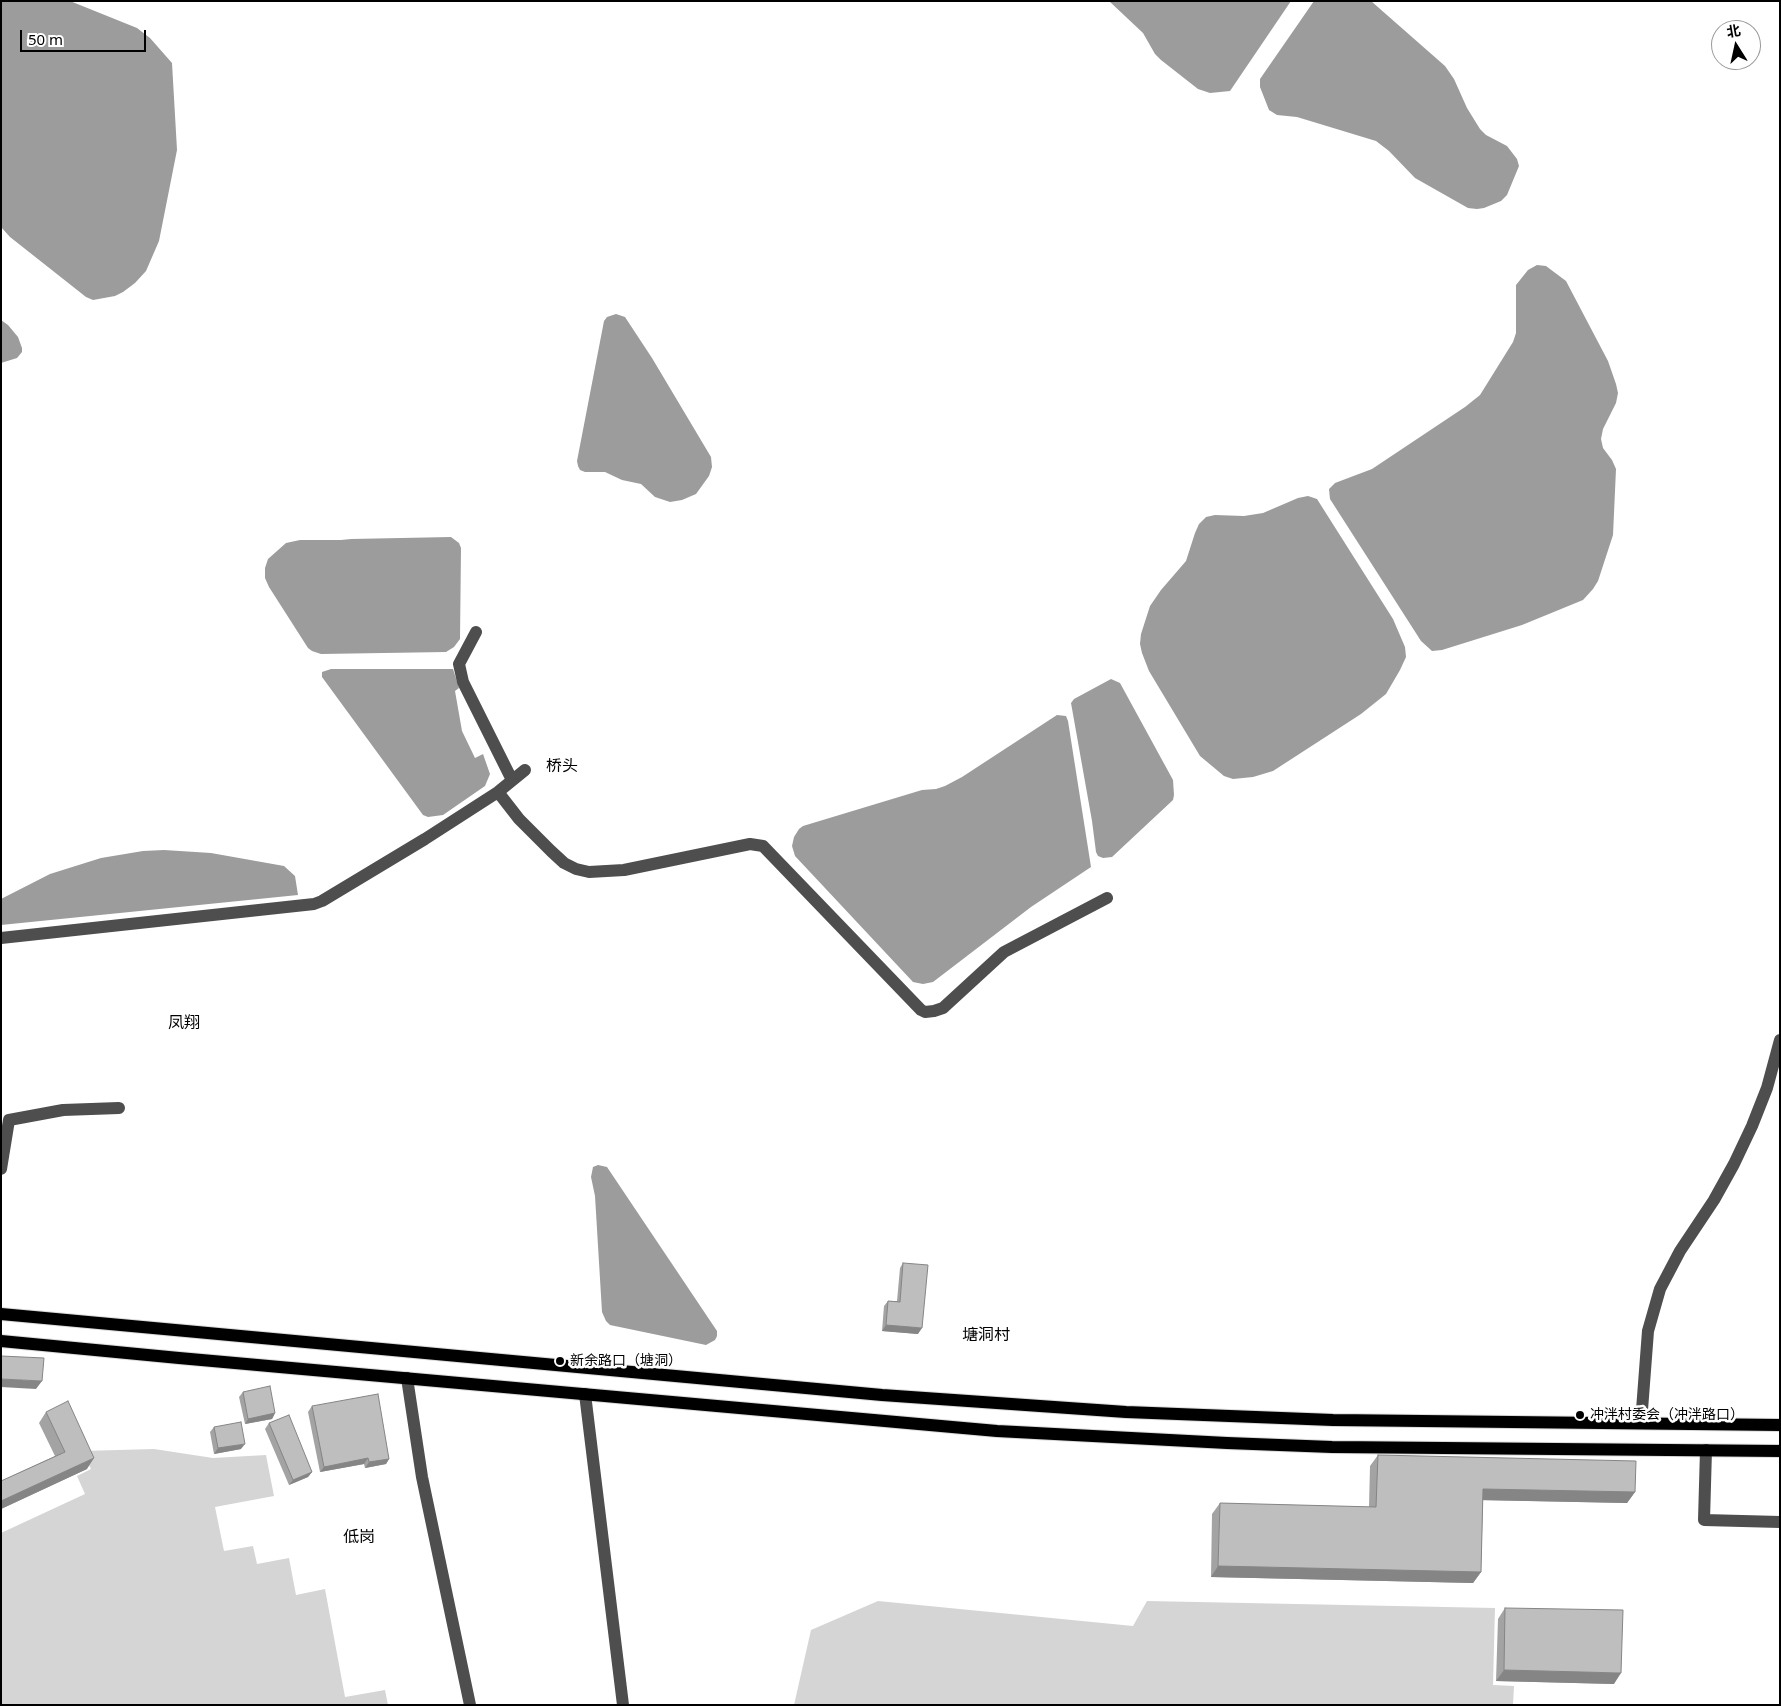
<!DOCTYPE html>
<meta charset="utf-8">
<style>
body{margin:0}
#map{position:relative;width:1781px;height:1706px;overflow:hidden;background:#fff;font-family:"Noto Sans","Noto Sans SC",sans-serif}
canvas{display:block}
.frame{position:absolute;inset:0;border:2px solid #000;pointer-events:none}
.north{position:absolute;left:1711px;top:20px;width:50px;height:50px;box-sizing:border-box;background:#fff;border:1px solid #999;border-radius:50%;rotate:350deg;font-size:14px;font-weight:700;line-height:20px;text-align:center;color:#000}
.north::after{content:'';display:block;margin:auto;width:18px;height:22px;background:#000;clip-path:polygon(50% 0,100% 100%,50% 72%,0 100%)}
.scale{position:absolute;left:20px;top:30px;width:126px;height:22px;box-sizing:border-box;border:2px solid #000;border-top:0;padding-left:6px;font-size:15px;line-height:18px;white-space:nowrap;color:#000;-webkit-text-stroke:4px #fff;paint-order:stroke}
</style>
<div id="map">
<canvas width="1781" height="1706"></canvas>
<div class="frame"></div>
<div class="north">北</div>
<div class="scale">50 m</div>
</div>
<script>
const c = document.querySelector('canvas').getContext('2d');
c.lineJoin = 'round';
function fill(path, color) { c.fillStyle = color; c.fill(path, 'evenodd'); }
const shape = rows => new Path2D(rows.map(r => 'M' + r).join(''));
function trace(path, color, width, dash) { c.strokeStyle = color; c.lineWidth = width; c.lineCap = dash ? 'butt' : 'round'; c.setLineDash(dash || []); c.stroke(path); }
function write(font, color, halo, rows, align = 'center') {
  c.font = font + ' "Noto Sans","Noto Sans SC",sans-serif'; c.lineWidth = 5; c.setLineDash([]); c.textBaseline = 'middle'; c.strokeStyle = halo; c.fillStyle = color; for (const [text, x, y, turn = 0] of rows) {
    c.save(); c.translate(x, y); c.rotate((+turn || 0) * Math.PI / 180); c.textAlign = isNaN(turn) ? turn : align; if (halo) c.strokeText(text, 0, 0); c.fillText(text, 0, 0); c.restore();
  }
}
fill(shape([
 [154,1449,213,1458,266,1455,274,1496,215,1507,224,1551,253,1546,257,1564,289,1558,296,1595,325,1589,345,1697,385,1690,388,1705,1,1705,1,1533,85,1494,77,1476,91,1469,82,1451],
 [878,1601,1133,1626,1147,1601,1495,1608,1493,1685,1514,1686,1513,1705,794,1705,811,1630]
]), '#d5d5d5');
fill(shape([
 [1,1,70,1,137,28,150,38,172,63,177,150,159,241,146,271,135,283,123,292,115,296,93,300,86,297,10,237,1,227],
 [1109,1,1291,1,1230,91,1210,93,1198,89,1161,60,1155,54,1143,33],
 [1314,1,1371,1,1445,66,1454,79,1467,108,1480,129,1486,135,1507,146,1517,159,1519,166,1507,195,1501,201,1484,208,1477,209,1468,208,1415,178,1389,151,1376,141,1297,117,1277,115,1269,110,1260,87,1260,79],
 [1537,265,1546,266,1566,281,1608,361,1616,384,1618,393,1616,403,1603,429,1601,439,1603,448,1612,460,1616,469,1613,535,1598,581,1593,589,1583,600,1522,625,1442,650,1432,651,1421,641,1330,499,1329,489,1335,483,1372,469,1465,407,1480,395,1513,342,1516,333,1516,285,1528,270],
 [616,314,625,317,652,358,711,457,712,467,709,476,696,494,682,500,670,502,655,497,641,484,622,480,605,472,585,472,580,470,578,466,577,461,604,321,607,317],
 [1,320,8,325,18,337,22,348,22,352,17,358,1,363],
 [1308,496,1317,499,1393,619,1405,647,1406,657,1400,670,1386,694,1361,714,1273,771,1253,777,1233,779,1224,776,1200,756,1149,671,1142,653,1140,644,1141,634,1150,606,1161,590,1186,561,1195,533,1199,524,1206,517,1215,515,1244,516,1263,513,1298,498],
 [451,537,459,543,461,548,460,639,454,647,446,652,321,654,312,651,308,648,269,587,265,578,265,568,268,559,286,543,300,540,341,540,351,539],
 [331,669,453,669,459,688,455,691,462,731,475,758,483,754,490,774,485,786,443,815,428,817,423,815,322,677,322,672],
 [1111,679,1120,683,1173,780,1174,795,1173,800,1112,857,1103,858,1098,856,1096,852,1092,821,1071,703,1074,699],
 [1057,715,1066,716,1068,721,1091,867,1031,907,933,982,923,984,913,982,795,856,792,846,794,837,799,829,803,826,922,790,936,789,945,786,962,777],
 [164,850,211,853,284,866,295,876,298,895,1,925,1,899,50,874,101,858,143,851],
 [598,1165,607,1167,717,1331,717,1336,715,1340,706,1345,610,1325,606,1321,602,1312,595,1196,591,1177,593,1167]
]), '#9c9c9c');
const major = shape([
 [1,1314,882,1395,1126,1412,1333,1420,1780,1425],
 [1,1341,179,1358,997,1431,1227,1443,1332,1447,1780,1451]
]);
trace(major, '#dbdbdb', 14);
trace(shape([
 [476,632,459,664,463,682,512,780],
 [498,792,519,819,551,851,564,863,576,869,589,872,624,870,750,844,763,846,921,1010,925,1012,934,1011,943,1008,1004,952,1107,898],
 [1,938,314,904,322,901,425,839,498,792,525,770],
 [1,1169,9,1120,63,1110,119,1108],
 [407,1378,422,1477,470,1705],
 [585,1394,623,1705],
 [1641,1423,1648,1331,1660,1289,1680,1251,1714,1200,1734,1164,1752,1126,1767,1088,1780,1040],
 [1706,1450,1704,1520,1780,1522]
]), '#4e4e4e', 12);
trace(major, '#000', 12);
fill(shape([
 [903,1263,918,1334,882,1331,884,1306,888,1301,897,1301,900,1268],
 [243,1392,275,1413,272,1419,245,1424,239,1397],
 [312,1406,389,1459,386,1464,365,1468,364,1464,320,1472,308,1412],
 [46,1412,87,1469,1,1509,1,1481,55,1456,39,1423],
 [269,1423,312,1472,308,1477,289,1485,265,1429],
 [214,1427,241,1449,214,1454,210,1432],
 [1378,1455,1635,1492,1627,1503,1483,1500,1481,1572,1473,1583,1211,1577,1212,1514,1220,1503,1369,1507,1370,1466],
 [1505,1608,1614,1684,1496,1681,1498,1619]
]), '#a3a3a3');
fill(shape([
 [886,1325,922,1328,918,1334,882,1331],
 [1,1379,42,1381,36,1389,1,1387],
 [275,1413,272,1419,245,1424,248,1419],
 [245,1444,241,1449,214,1454,218,1448],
 [94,1458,87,1469,1,1509,1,1501],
 [368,1458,364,1464,320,1472,324,1467],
 [389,1459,386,1464,365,1468,369,1462],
 [312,1472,308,1477,289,1485,293,1480],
 [1483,1489,1635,1492,1627,1503,1475,1500],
 [1218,1566,1481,1572,1473,1583,1211,1577],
 [1504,1670,1621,1673,1614,1684,1496,1681]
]), '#858585');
const building = shape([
 [903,1263,928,1265,922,1328,886,1325,888,1301,900,1302,903,1263],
 [1,1356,44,1358,42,1381,1,1379,1,1356],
 [270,1386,275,1413,248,1419,243,1392,270,1386],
 [378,1394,389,1459,369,1462,368,1458,324,1467,312,1406,378,1394],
 [68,1401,94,1458,1,1501,1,1481,65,1452,46,1412,68,1401],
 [289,1415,312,1472,293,1480,269,1423,289,1415],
 [241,1422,245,1444,218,1448,214,1427,241,1422],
 [1378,1455,1636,1461,1635,1492,1483,1489,1481,1572,1218,1566,1220,1503,1376,1507,1378,1455],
 [1505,1608,1623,1610,1621,1673,1504,1670,1505,1608]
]);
fill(building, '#bebebe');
trace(building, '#858585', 1);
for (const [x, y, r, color] of [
 [560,1361,5,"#000"],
 [1580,1415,5,"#000"]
]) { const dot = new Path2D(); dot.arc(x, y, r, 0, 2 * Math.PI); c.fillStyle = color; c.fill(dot); trace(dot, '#fff', 2); }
write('14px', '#000', '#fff', [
 ["新余路口（塘洞）",570,1361],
 ["冲泮村委会（冲泮路口）",1590,1415]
], 'left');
write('16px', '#000', '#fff', [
 ["桥头",562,766],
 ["凤翔",184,1023],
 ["塘洞村",986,1335],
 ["低岗",359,1537]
]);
</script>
